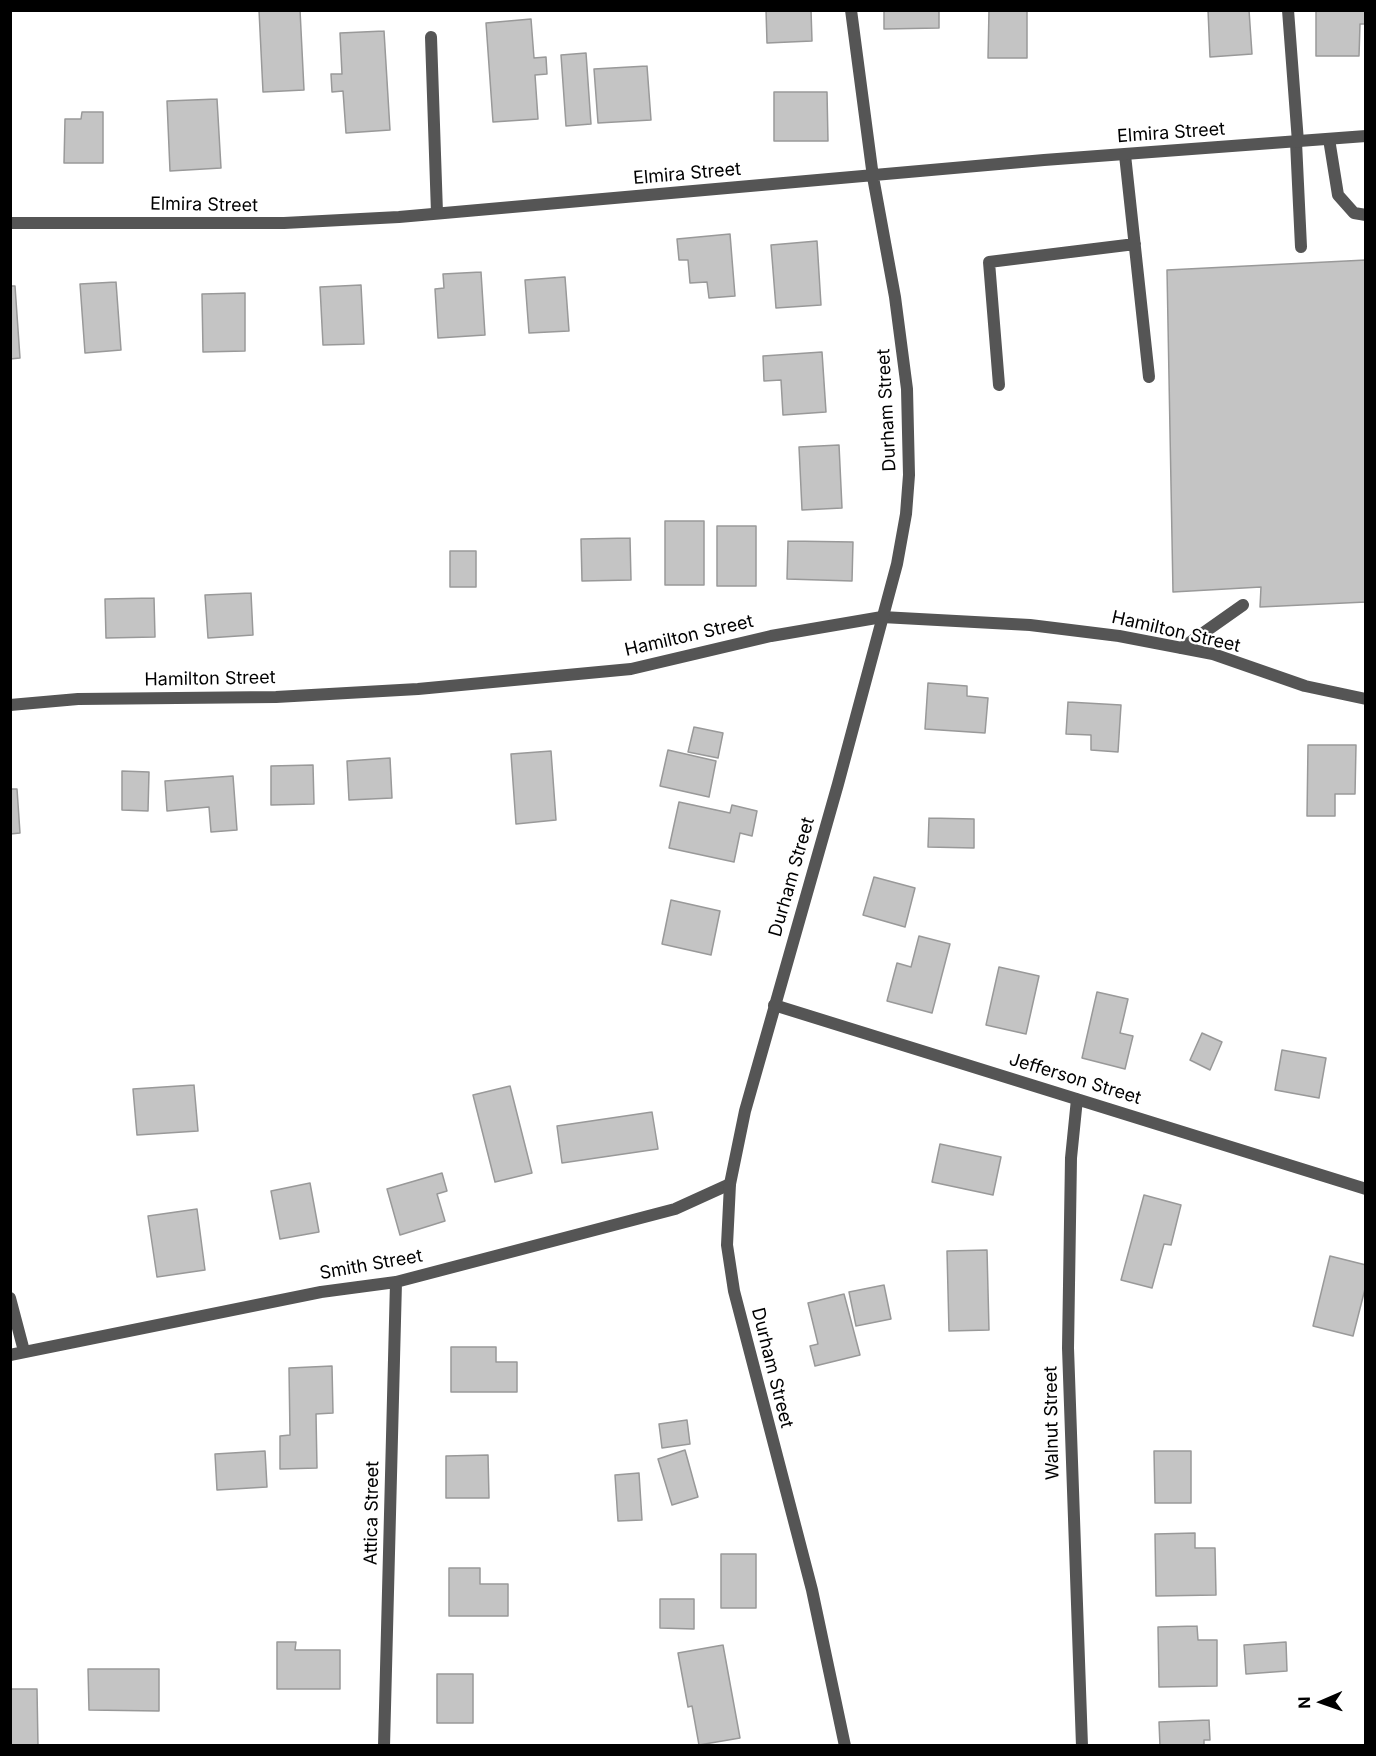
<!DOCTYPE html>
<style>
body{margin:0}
#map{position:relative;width:1376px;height:1756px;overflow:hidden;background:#fff;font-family:Inter,sans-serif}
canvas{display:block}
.frame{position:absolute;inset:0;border:12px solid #000;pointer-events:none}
.north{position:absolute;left:1292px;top:1672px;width:60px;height:60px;-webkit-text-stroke:4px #fff;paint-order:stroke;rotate:268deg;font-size:16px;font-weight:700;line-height:24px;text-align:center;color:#000}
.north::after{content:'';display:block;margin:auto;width:21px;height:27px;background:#000;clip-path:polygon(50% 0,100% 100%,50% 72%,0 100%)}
</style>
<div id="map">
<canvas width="1376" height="1756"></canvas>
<div class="frame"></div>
<div class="north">N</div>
</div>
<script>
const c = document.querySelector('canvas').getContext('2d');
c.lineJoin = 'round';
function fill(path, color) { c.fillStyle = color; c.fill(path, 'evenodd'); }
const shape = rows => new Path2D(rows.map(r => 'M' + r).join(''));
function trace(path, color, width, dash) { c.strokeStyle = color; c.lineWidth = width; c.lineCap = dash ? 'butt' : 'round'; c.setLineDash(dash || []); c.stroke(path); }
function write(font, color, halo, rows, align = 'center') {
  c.font = font + ' Inter,sans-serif'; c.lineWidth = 4.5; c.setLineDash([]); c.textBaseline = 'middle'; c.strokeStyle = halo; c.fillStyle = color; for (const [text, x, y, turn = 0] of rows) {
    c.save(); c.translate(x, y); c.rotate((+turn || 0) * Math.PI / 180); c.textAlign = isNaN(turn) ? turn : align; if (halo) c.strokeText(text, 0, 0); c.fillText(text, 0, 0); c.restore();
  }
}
const building = shape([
 [259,10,300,10,304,90,263,92,259,10],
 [766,10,811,10,812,41,767,43,766,10],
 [884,10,939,10,939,28,884,29,884,10],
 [989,10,1027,10,1027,58,988,58,989,10],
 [1208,10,1249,10,1252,54,1210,57,1208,10],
 [1316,10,1366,10,1366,24,1360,24,1359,56,1316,56,1316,10],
 [531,19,534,58,546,57,547,74,535,75,538,119,493,122,486,23,531,19],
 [384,31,390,130,346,133,343,91,332,92,331,74,342,74,340,33,384,31],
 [586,53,591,124,566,126,561,55,586,53],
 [647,66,651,120,598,123,594,69,647,66],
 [774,92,827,92,828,141,774,141,774,92],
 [217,99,221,168,170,171,167,101,217,99],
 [82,112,103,112,103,163,64,163,65,119,81,119,82,112],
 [730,234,735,296,709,298,707,282,690,283,688,260,679,260,677,239,730,234],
 [817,241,821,305,776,308,771,245,817,241],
 [1366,260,1366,602,1260,607,1261,587,1173,592,1167,270,1366,260],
 [481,272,485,335,438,338,435,289,444,288,443,274,481,272],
 [565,277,569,331,529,333,525,280,565,277],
 [116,282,121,350,85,353,80,284,116,282],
 [361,285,364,344,323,345,320,287,361,285],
 [10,286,15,286,20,358,10,359,10,286],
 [245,293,245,351,203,352,202,294,245,293],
 [822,352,826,412,783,415,781,380,764,381,763,356,822,352],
 [839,445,842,508,802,510,799,447,839,445],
 [665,521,704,521,704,585,665,585,665,521],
 [717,526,756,526,756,586,717,586,717,526],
 [630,538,631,580,582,581,581,539,630,538],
 [788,541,853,542,852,581,787,579,788,541],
 [450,551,476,551,476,587,450,587,450,551],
 [251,593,253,635,208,638,205,595,251,593],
 [154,598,155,637,106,638,105,599,154,598],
 [928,683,967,686,967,696,988,698,985,733,925,729,928,683],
 [1068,702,1121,705,1118,752,1091,750,1091,735,1066,734,1068,702],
 [694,727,723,733,718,758,688,752,694,727],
 [1308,745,1356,745,1355,794,1335,794,1335,816,1307,816,1308,745],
 [668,750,716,761,709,797,660,786,668,750],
 [551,751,556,820,516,824,511,754,551,751],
 [390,758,392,798,349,800,347,761,390,758],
 [313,765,314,804,271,805,271,766,313,765],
 [122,771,149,772,148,811,122,810,122,771],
 [233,776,237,830,211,832,209,807,167,811,165,781,233,776],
 [10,789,17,789,20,833,10,834,10,789],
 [679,802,730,813,732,805,757,811,752,836,740,833,734,862,669,848,679,802],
 [929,818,974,819,974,848,928,847,929,818],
 [874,877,915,888,905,927,863,915,874,877],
 [671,900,720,911,711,955,662,944,671,900],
 [919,936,950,944,932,1013,887,1001,897,963,911,967,919,936],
 [999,967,1039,976,1026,1034,986,1025,999,967],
 [1097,992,1128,999,1120,1033,1133,1036,1125,1069,1082,1058,1097,992],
 [1202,1033,1222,1042,1210,1070,1190,1060,1202,1033],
 [1282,1050,1326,1058,1319,1098,1275,1090,1282,1050],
 [194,1085,198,1131,137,1135,133,1089,194,1085],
 [510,1086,532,1173,495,1182,473,1095,510,1086],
 [652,1112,658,1149,562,1163,557,1126,652,1112],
 [940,1144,1001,1157,993,1195,932,1182,940,1144],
 [442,1173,447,1191,437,1194,445,1221,400,1235,387,1189,442,1173],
 [310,1183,319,1232,280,1239,271,1191,310,1183],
 [1144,1195,1181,1205,1171,1245,1164,1244,1152,1288,1121,1280,1144,1195],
 [197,1209,205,1270,157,1277,148,1216,197,1209],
 [987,1250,989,1330,949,1331,947,1251,987,1250],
 [1330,1256,1366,1265,1366,1285,1353,1336,1313,1326,1330,1256],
 [884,1285,891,1319,856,1326,849,1292,884,1285],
 [844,1294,860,1355,815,1366,810,1346,818,1344,808,1303,844,1294],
 [451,1347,496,1347,496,1362,517,1362,517,1392,451,1392,451,1347],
 [332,1366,333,1413,316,1414,317,1468,280,1469,280,1436,290,1435,289,1368,332,1366],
 [687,1420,690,1444,662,1448,659,1424,687,1420],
 [685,1450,698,1497,672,1505,658,1459,685,1450],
 [265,1451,267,1487,217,1490,215,1454,265,1451],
 [1154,1451,1191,1451,1191,1503,1155,1503,1154,1451],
 [488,1455,489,1498,446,1498,446,1456,488,1455],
 [639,1473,642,1520,618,1521,615,1475,639,1473],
 [1195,1533,1195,1548,1215,1548,1216,1595,1156,1596,1155,1534,1195,1533],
 [721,1554,756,1554,756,1608,721,1608,721,1554],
 [449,1568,480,1568,480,1584,508,1584,508,1616,449,1616,449,1568],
 [660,1599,694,1599,694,1629,660,1628,660,1599],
 [1197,1626,1198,1640,1217,1640,1217,1686,1159,1687,1158,1627,1197,1626],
 [277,1642,296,1642,295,1650,340,1650,340,1689,277,1689,277,1642],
 [1286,1642,1287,1671,1246,1674,1244,1645,1286,1642],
 [723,1645,740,1738,699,1745,692,1706,688,1707,678,1653,723,1645],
 [88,1669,159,1669,159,1711,89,1710,88,1669],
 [437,1674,473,1674,473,1723,437,1723,437,1674],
 [10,1689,37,1689,38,1746,10,1746,10,1689],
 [1209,1720,1210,1740,1204,1740,1204,1746,1160,1746,1159,1722,1209,1720]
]);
fill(building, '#c4c4c4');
trace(building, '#999', 1.5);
trace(shape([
 [431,37,437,213],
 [1329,139,1338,195,1354,213,1366,215],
 [1296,142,1301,247],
 [1125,155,1149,377],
 [999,385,989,262,1135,244],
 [1182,648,1243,605]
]), '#555', 12);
trace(shape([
 [1288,10,1298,142],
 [10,705,78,699,276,697,418,689,631,669,771,636,882,617,1030,625,1119,636,1213,654,1305,686,1366,699],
 [774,1005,1366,1189],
 [1077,1099,1071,1158,1068,1348,1082,1746],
 [10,1298,24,1351],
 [10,1355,321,1292,396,1282,675,1209,730,1184],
 [384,1746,396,1282]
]), '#555', 12);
trace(shape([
 [10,223,284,223,399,217,1044,160,1366,136],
 [845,1746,812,1590,734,1291,727,1245,730,1184,745,1111,838,784,897,564,906,514,909,475,907,389,895,297,873,177,851,10]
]), '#555', 12);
write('18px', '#000', '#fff', [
 ["Elmira Street",1171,133,-4],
 ["Elmira Street",687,174,-5],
 ["Elmira Street",204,205,1],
 ["Durham Street",887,410,-93],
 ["Hamilton Street",1176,632,13],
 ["Hamilton Street",689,636,-13],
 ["Hamilton Street",210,679,-1],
 ["Durham Street",792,877,-74],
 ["Jefferson Street",1075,1079,17],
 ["Smith Street",371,1265,-10],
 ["Durham Street",772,1368,76],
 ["Walnut Street",1052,1423,-91],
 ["Attica Street",372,1513,-89]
]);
</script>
